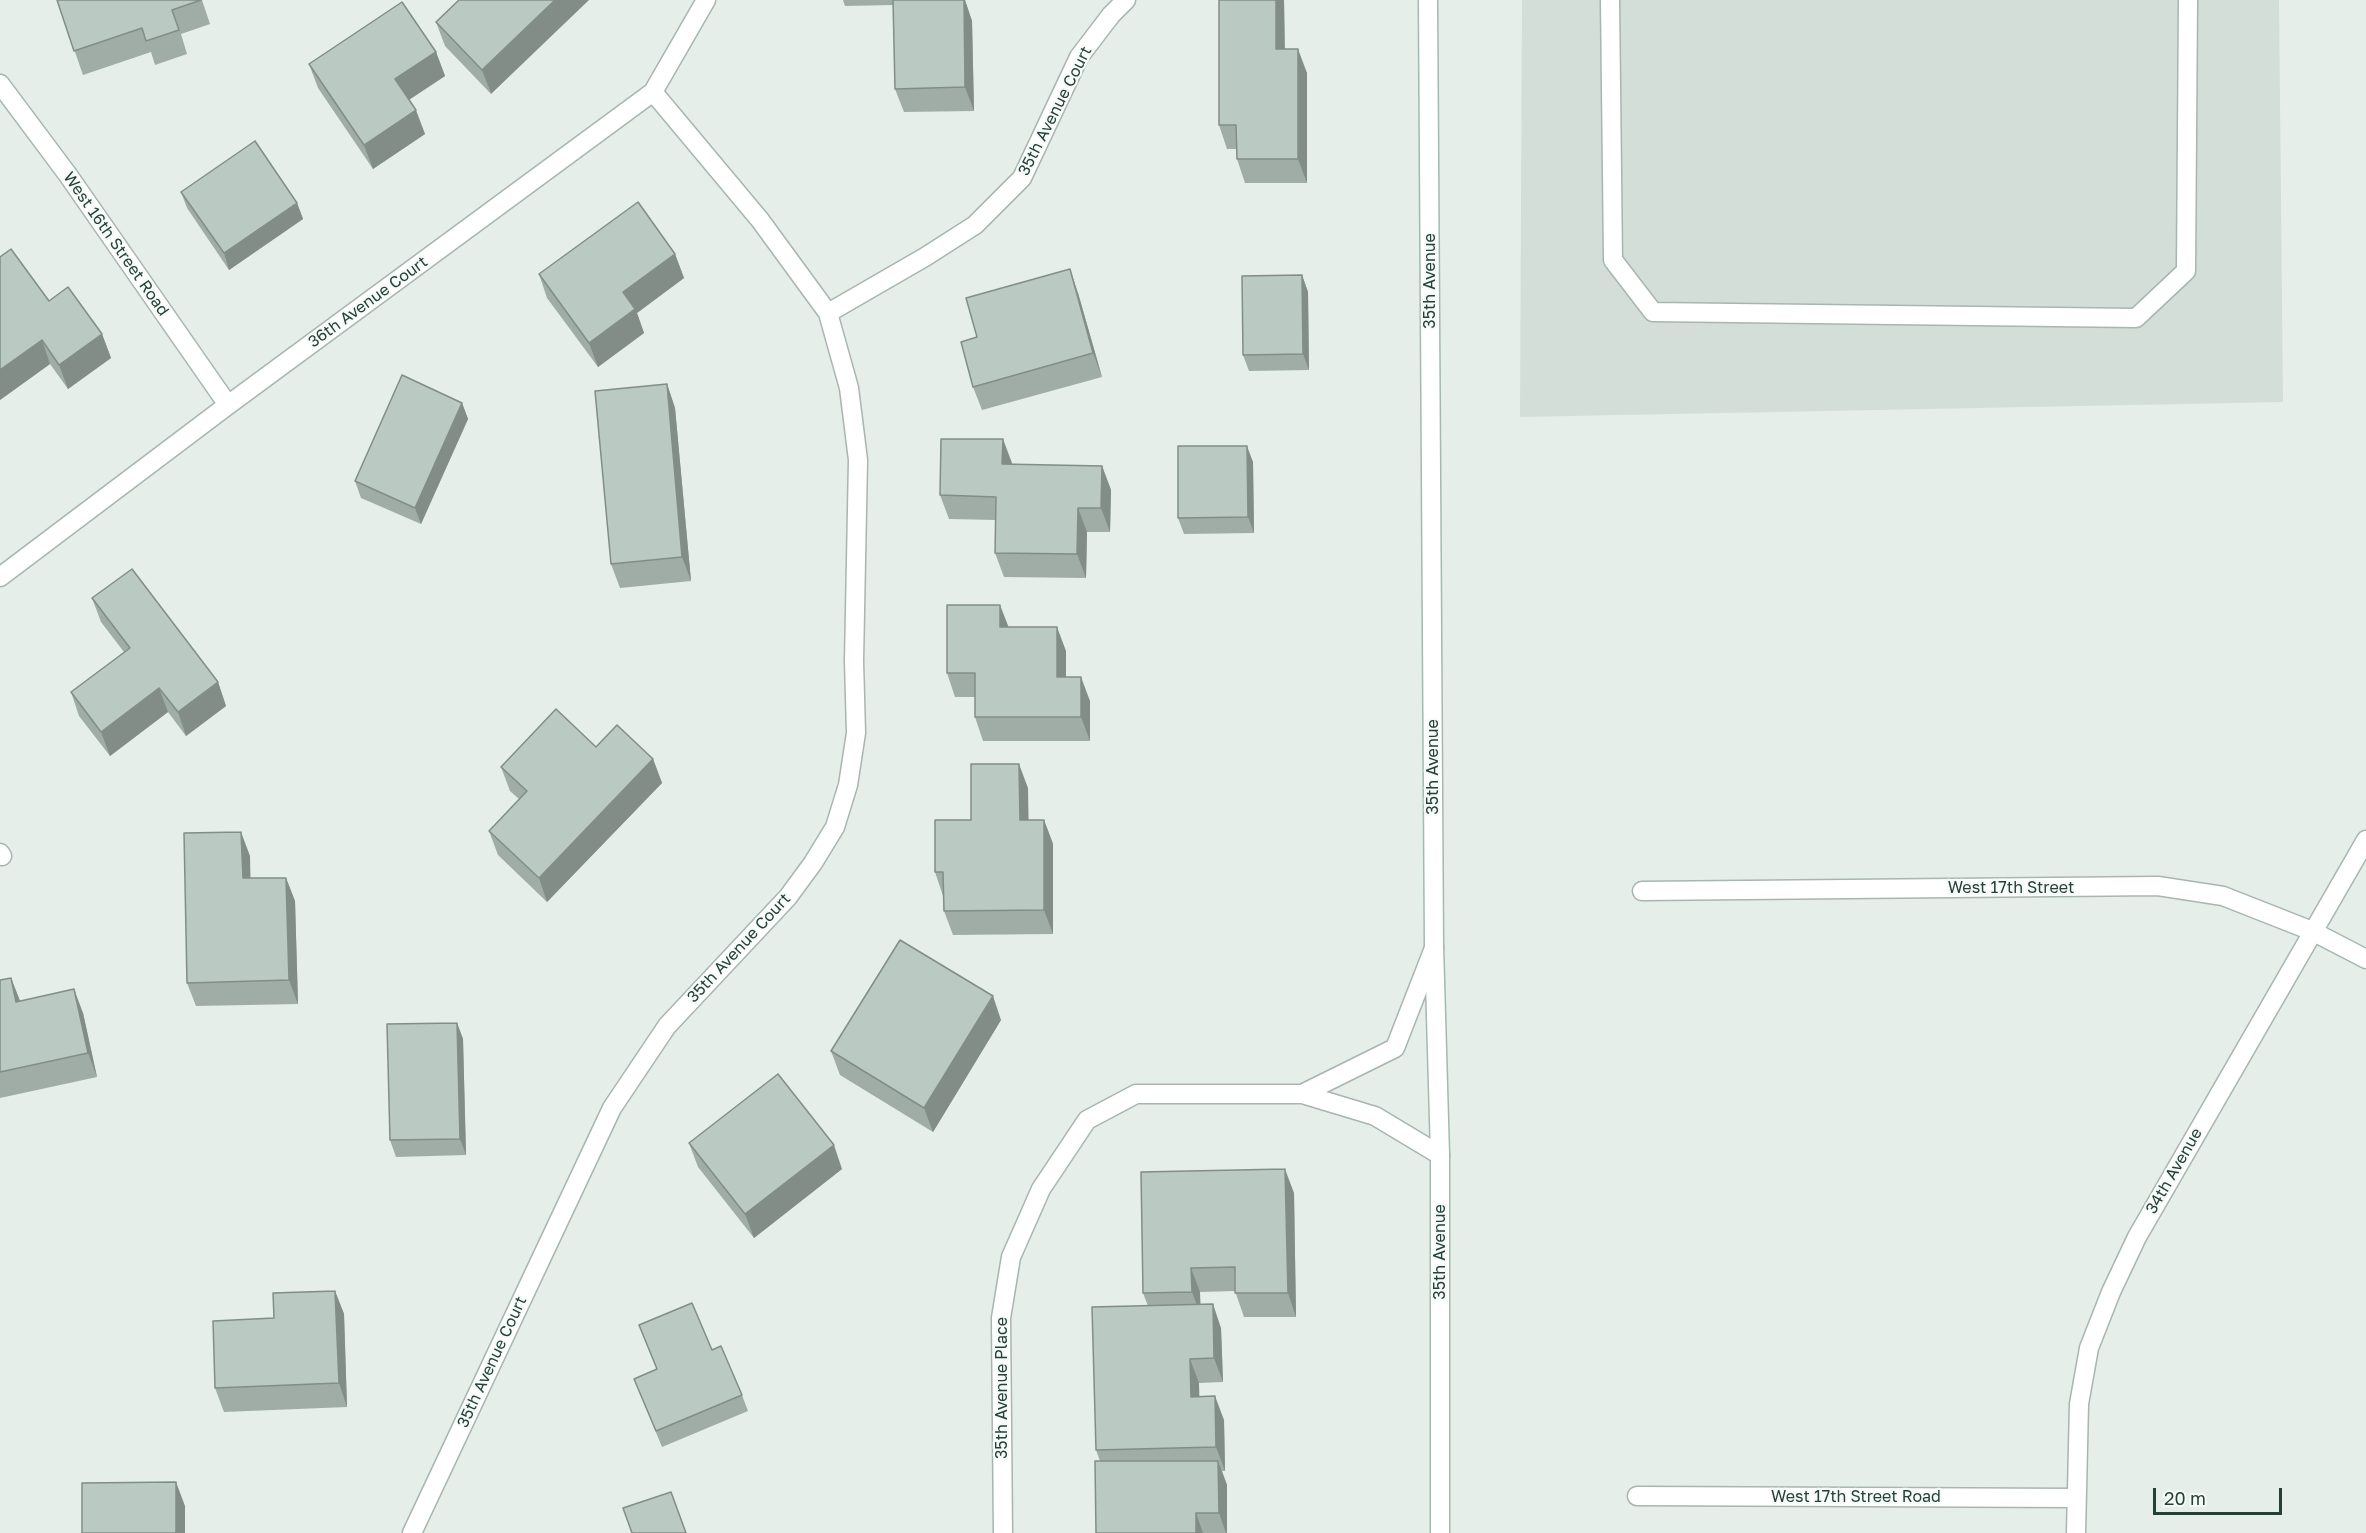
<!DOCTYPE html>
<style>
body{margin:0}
#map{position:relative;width:2366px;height:1533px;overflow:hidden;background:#e5eee9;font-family:"Golos Text",sans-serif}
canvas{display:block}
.scale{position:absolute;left:2153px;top:1488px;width:129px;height:27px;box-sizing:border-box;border:3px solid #244037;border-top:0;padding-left:8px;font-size:18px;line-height:21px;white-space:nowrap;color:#244037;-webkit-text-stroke:4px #f6faf8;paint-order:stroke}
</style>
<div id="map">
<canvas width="2366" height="1533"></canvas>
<div class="scale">20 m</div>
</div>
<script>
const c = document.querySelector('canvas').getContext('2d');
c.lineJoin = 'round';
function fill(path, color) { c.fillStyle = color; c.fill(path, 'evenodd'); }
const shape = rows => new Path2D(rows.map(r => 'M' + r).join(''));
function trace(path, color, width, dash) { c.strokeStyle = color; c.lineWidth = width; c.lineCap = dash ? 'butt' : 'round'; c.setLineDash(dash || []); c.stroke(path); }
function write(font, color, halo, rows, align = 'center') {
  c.font = font + ' "Golos Text",sans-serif'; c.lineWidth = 4.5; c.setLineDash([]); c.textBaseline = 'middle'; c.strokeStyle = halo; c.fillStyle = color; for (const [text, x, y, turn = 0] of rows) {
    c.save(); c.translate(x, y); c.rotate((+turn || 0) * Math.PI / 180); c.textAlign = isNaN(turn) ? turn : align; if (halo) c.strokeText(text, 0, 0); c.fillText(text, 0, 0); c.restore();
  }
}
fill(shape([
 [1522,0,2279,0,2283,402,1520,417]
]), '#d3ded8');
const lane = shape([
 [1610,0,1613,260,1653,312,2136,318,2186,271,2188,0]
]);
const street = shape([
 [0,84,68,175,228,405],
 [828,313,925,257,975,225,1022,178,1079,57,1111,15,1126,0],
 [0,577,228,405,653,92,706,0],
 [0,853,2,856],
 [1642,891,2158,886,2223,896,2312,931,2366,959],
 [1302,1094,1395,1048,1434,948],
 [1637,1496,2076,1498],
 [412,1533,612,1108,667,1026,788,897,813,863,835,827,848,785,856,733,854,661,858,460,849,388,828,313,760,220,653,92],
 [1003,1533,1001,1318,1011,1257,1041,1189,1087,1120,1136,1094,1302,1094,1375,1116,1440,1155],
 [2076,1533,2079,1404,2089,1348,2111,1292,2137,1237,2366,840]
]);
const secondary = shape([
 [1428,0,1434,946,1440,1155,1440,1533]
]);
trace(lane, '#a7b6b0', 21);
trace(street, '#a7b6b0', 21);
trace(secondary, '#a3bab0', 21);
trace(lane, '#fff', 18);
trace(street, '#fff', 18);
trace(secondary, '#fff', 18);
fill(shape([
 [57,0,202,0,210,24,181,34,187,54,155,65,151,52,83,75],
 [459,0,491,94,445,46,436,22],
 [843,0,965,0,972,21,974,111,904,112,895,89,894,5,845,6],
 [1219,0,1284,0,1285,49,1307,73,1307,183,1245,183,1237,159,1237,149,1227,149,1219,125],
 [436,52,445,76,409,100,425,134,373,169,318,88,309,64],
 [181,192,297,203,303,219,229,270,187,208],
 [675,254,684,278,637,313,644,333,598,367,547,298,539,274],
 [1302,275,1308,292,1309,370,1249,371,1243,355],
 [1078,293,1102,377,982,410,973,387,977,337],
 [49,301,102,334,111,358,68,389,50,364,0,400],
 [667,384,675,408,691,581,620,588,611,564],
 [462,403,468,419,421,524,361,498,355,481],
 [1253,462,1254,533,1184,534,1178,518],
 [1012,463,1012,465,1102,466,1111,490,1110,532,1087,532,1086,578,1004,577,995,553,996,520,949,519,940,495],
 [92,598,218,682,226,706,186,736,168,712,110,756,79,716,71,692,124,652,101,622],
 [1008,627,1066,651,1066,677,1090,701,1090,741,983,741,975,717,975,697,955,697,947,673],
 [596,747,653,759,662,783,547,902,498,855,489,831,519,799,510,791,501,767],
 [1028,788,1028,820,1044,820,1053,844,1053,934,953,935,944,911,943,896,935,872,971,820],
 [250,856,250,878,286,878,295,901,298,1004,196,1006,187,983],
 [11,978,20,1001,83,1013,97,1077,0,1098,0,980],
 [1001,1020,933,1132,840,1075,831,1051],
 [457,1023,463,1039,466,1155,396,1157,390,1140],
 [689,1143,842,1169,754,1238,698,1167],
 [1294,1193,1296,1317,1244,1317,1235,1291,1200,1292,1200,1304,1221,1328,1223,1382,1199,1383,1199,1397,1224,1420,1225,1471,1222,1471,1227,1485,1227,1533,1096,1533,1100,1461,1096,1450,1148,1306,1143,1293],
 [335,1291,344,1314,347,1407,224,1412,215,1388],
 [639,1325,712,1350,742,1395,748,1411,662,1447,634,1379,657,1369]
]), '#a0ada7');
fill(shape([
 [555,0,589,0,491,94,482,70],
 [964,0,965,0,972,21,974,111,965,87],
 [1276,0,1284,0,1285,73,1276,49],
 [1298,49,1307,73,1307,183,1298,159],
 [436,52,445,76,404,103,395,79],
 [416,110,425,134,373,169,364,145],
 [297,203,303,219,229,270,224,253],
 [675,254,684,278,637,313,644,333,598,367,589,343,623,292],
 [1070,269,1078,293,1102,377,1093,353],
 [1302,275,1308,292,1309,370,1303,354],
 [102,334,111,358,68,389,59,365],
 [42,340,50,364,0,400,0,370],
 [667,384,675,408,691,581,682,557],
 [462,403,468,419,421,524,415,508],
 [1003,439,1012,463,1011,488,1002,464],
 [1247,446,1253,462,1254,533,1248,517],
 [1102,466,1111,490,1110,532,1101,508],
 [1078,508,1087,532,1086,578,1077,554],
 [1000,605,1009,628,1000,627],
 [1057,627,1066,651,1066,701,1057,677],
 [1081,677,1090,701,1090,741,1081,717],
 [218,682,226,706,186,736,178,712],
 [159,688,168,712,110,756,101,732],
 [653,759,662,783,547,902,539,878],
 [1019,764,1028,788,1029,844,1020,820],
 [1044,820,1053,844,1053,934,1044,910],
 [241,832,250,856,251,902,243,878],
 [286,878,295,901,298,1004,289,980],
 [11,978,20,1001,16,1002],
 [74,989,83,1013,97,1077,88,1053],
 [993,996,1001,1020,933,1132,924,1108],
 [457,1023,463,1039,466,1155,460,1139],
 [834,1145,842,1169,754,1238,745,1214],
 [1285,1169,1294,1193,1296,1317,1288,1293],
 [1191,1268,1200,1292,1201,1316,1192,1292],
 [335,1291,344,1314,347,1407,339,1383],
 [1213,1304,1221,1328,1223,1382,1214,1358],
 [1190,1359,1199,1383,1200,1421,1191,1397],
 [1215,1396,1224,1420,1225,1471,1216,1447],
 [1218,1461,1227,1485,1227,1533,1226,1533,1219,1513],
 [176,1482,185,1506,185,1533,176,1533],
 [1196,1513,1203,1533,1196,1533]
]), '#828d88');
const building = shape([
 [57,0,201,0,172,10,179,30,146,41,142,28,74,51,57,0],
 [459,0,555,0,482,70,436,22,459,0],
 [893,0,964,0,965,87,895,89,893,0],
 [1219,0,1276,0,1276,49,1298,49,1298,159,1237,159,1236,125,1219,125,1219,0],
 [402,2,436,52,395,79,416,110,364,145,309,64,402,2],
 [255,141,297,203,224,253,181,192,255,141],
 [638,202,675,254,623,292,635,309,589,343,539,274,638,202],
 [11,249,49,301,68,287,102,334,59,365,42,340,0,370,0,257,11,249],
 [1070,269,1093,353,973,387,961,342,977,337,966,298,1070,269],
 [1302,275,1303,354,1243,355,1242,276,1302,275],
 [402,375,462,403,415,508,355,481,402,375],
 [667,384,682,557,611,564,595,391,667,384],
 [941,439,1003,439,1002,464,1102,466,1101,508,1078,508,1077,554,995,553,996,497,940,495,941,439],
 [1178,446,1247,446,1248,517,1178,518,1178,446],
 [132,569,218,682,178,712,159,688,101,732,71,692,130,648,92,598,132,569],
 [947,605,1000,605,1000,627,1057,627,1057,677,1081,677,1081,717,975,717,975,673,947,673,947,605],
 [556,709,596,747,617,725,653,759,539,878,489,831,527,791,501,767,556,709],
 [971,764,1019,764,1020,820,1044,820,1044,910,944,911,943,872,935,872,935,820,971,820,971,764],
 [241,832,243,878,286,878,289,980,187,983,184,833,241,832],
 [900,940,993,996,924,1108,831,1051,900,940],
 [11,978,16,1002,74,989,88,1053,0,1072,0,980,11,978],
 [457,1023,460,1139,390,1140,387,1024,457,1023],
 [778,1074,834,1145,745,1214,689,1143,778,1074],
 [1285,1169,1288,1293,1235,1293,1235,1267,1191,1268,1192,1292,1143,1293,1141,1172,1285,1169],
 [335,1291,339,1383,215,1388,213,1321,274,1318,273,1293,335,1291],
 [692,1303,712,1350,721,1346,742,1395,656,1431,634,1379,657,1369,639,1325,692,1303],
 [1213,1304,1214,1358,1190,1359,1191,1397,1215,1396,1216,1447,1096,1450,1092,1307,1213,1304],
 [1095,1461,1218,1461,1219,1513,1196,1513,1196,1533,1096,1533,1095,1461],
 [176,1482,176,1533,82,1533,82,1483,176,1482],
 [671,1492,686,1533,632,1533,623,1508,671,1492]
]);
fill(building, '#bac9c2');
trace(building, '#828d88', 1.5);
write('16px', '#244037', '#f6faf8', [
 ["35th Avenue Court",1055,111,-63],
 ["West 16th Street Road",116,244,55],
 ["35th Avenue",1430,281,-90],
 ["36th Avenue Court",368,302,-36],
 ["35th Avenue",1433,767,-90],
 ["West 17th Street",2011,888],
 ["35th Avenue Court",739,948,-47],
 ["34th Avenue",2174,1171,-60],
 ["35th Avenue",1440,1252,-90],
 ["35th Avenue Court",492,1362,-65],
 ["35th Avenue Place",1002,1388,-90],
 ["West 17th Street Road",1856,1497]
]);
</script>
